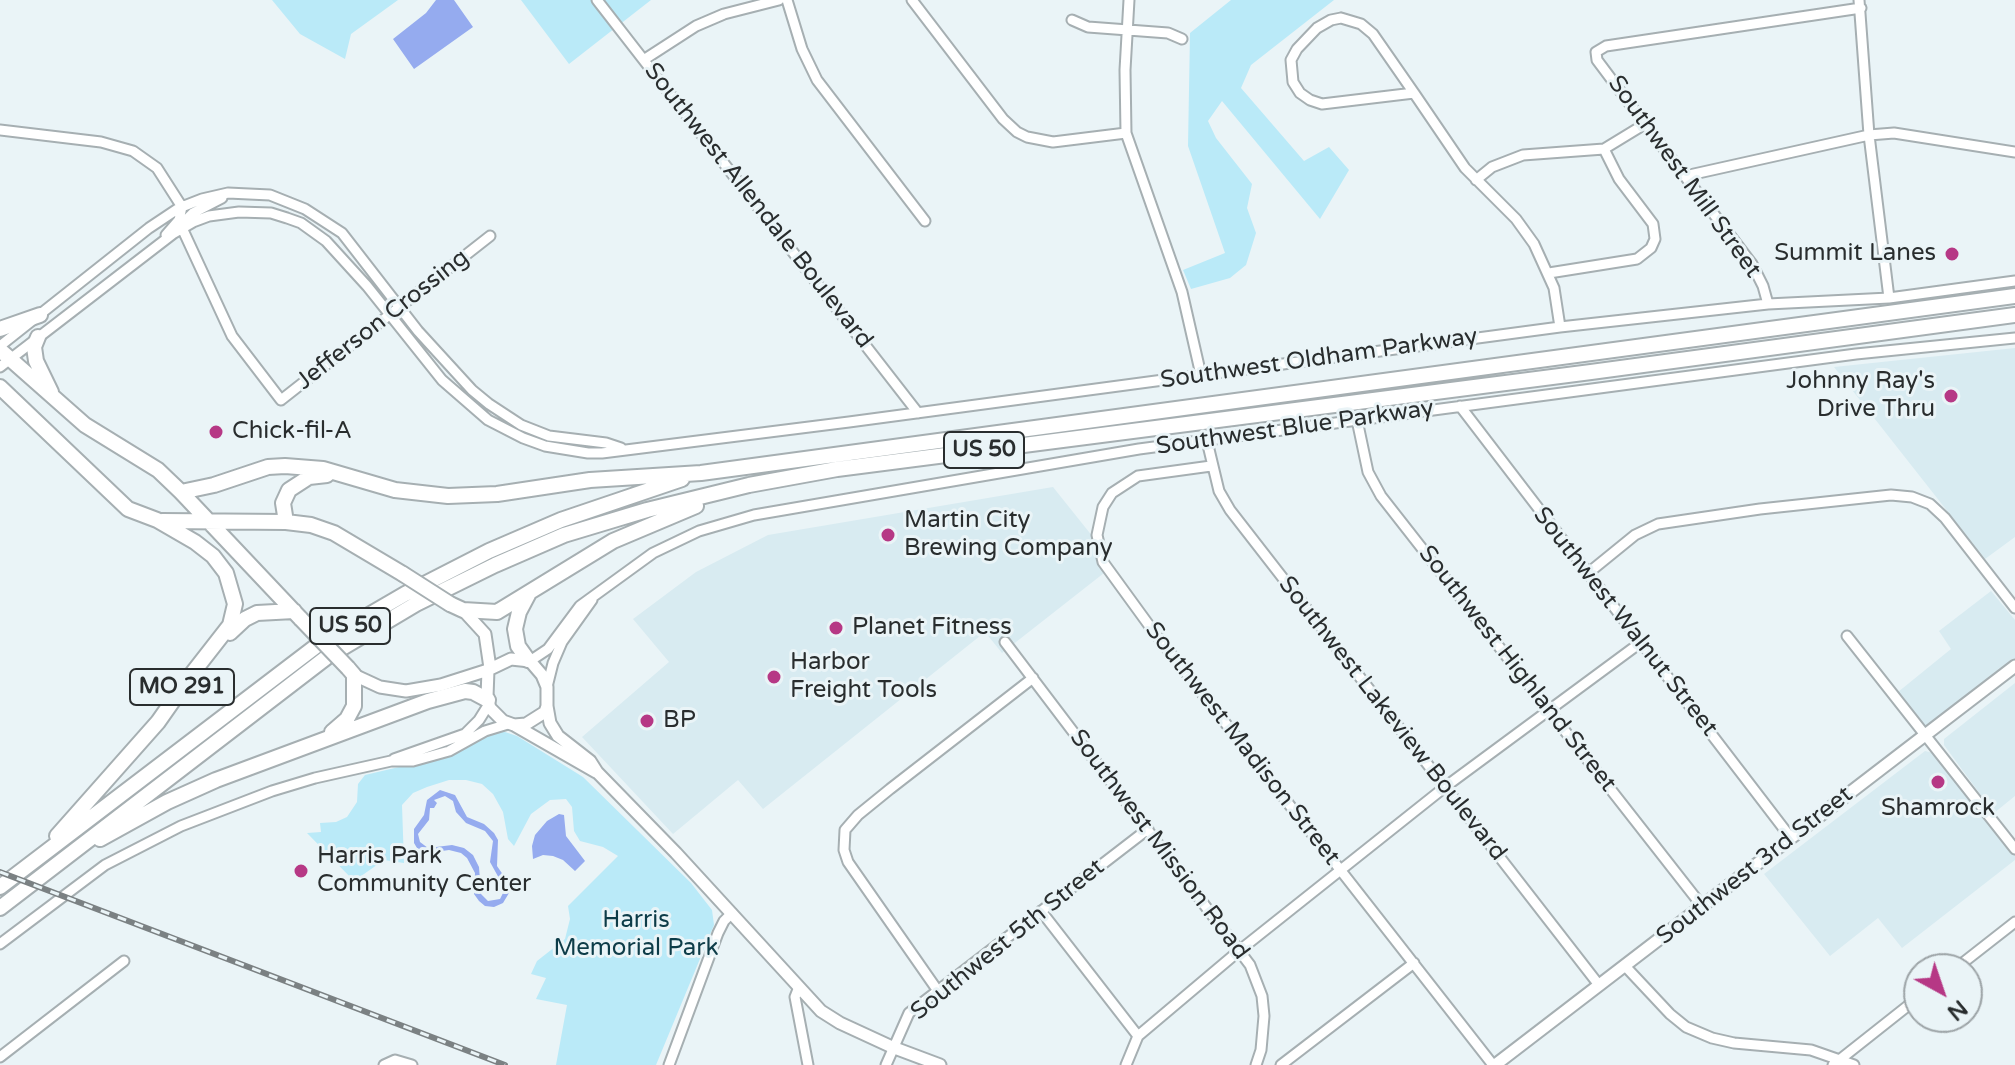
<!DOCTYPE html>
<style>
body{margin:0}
#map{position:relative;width:2015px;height:1065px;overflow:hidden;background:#eaf4f7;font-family:"Varela Round",sans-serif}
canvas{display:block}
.north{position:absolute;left:1903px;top:953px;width:80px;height:80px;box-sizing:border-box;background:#eaf4f7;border:2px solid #9da4a7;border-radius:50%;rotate:140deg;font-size:22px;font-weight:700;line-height:32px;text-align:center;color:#292d2e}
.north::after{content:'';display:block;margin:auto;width:28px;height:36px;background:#b63885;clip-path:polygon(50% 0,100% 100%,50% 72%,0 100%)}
</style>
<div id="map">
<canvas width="2015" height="1065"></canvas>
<div class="north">N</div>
</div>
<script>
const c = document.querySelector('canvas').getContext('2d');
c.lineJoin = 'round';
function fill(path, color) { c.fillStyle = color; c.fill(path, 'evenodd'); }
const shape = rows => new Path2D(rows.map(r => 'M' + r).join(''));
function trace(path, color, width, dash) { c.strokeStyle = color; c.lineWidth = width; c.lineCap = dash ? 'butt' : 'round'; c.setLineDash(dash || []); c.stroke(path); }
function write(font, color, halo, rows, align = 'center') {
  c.font = font + ' "Varela Round",sans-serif'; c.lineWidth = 6; c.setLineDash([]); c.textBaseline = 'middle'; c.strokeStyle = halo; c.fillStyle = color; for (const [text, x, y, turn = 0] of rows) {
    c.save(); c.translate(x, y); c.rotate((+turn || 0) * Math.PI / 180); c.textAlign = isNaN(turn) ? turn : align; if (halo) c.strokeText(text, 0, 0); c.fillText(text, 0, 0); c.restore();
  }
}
fill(shape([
 [2015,348,2015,537,1985,559,1834,367],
 [1053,487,1093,537,1094,550,1104,573,1002,653,985,632,763,809,738,780,673,834,582,737,669,662,633,619,696,572,768,535],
 [1991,591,2015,620,2015,668,1927,730,1898,692,1951,649,1939,631],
 [2015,683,2015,796,1994,813,1944,745,1944,739],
 [1925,751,1938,754,2015,853,2015,860,1902,948,1878,918,1830,956,1764,874]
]), '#d8ebf1');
fill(shape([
 [272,0,398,0,351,34,345,59,300,34],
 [521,0,651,0,569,64],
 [1231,0,1334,0,1251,65,1241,88,1304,161,1329,147,1349,170,1320,219,1222,101,1208,121,1216,138,1252,184,1247,208,1256,233,1246,265,1230,278,1191,289,1183,270,1225,253,1188,146,1190,33],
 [502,731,517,736,583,777,691,883,712,910,714,925,656,1065,556,1065,567,1005,536,999,546,978,531,974,537,961,565,939,570,919,568,906,618,856,603,847,580,841,574,831,572,807,566,799,550,800,531,814,514,846,508,839,503,812,493,794,482,784,466,780,449,780,427,787,413,793,402,805,404,863,384,860,354,881,307,833,321,832,320,823,336,822,347,817,357,802,358,784,365,775,450,755,491,732]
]), '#baeaf8');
fill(shape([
 [436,0,454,0,473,27,414,69,393,39,426,13],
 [440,790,455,795,467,817,484,824,494,833,498,840,497,866,510,885,509,893,503,903,494,907,485,906,479,901,474,894,475,873,467,858,461,853,449,850,428,853,417,848,414,843,414,829,424,815,427,800],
 [445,796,453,801,456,812,466,823,485,831,493,841,490,862,505,889,500,899,488,901,481,894,479,867,473,855,464,848,452,845,428,848,420,842,418,834,429,820,430,808,434,808,437,803,434,800],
 [559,814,564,815,566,836,585,861,575,871,563,860,553,856,543,855,533,859,532,846,535,835,547,821]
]), '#95abef');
const minor = shape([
 [597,0,918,413],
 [787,0,802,49,817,80,925,221],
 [912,0,1003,119,1017,132,1027,137,1053,142,1126,133],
 [1129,0,1125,70,1126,133,1182,292,1201,375],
 [1859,0,1869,135,1889,298],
 [1341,18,1361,24,1373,34,1414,93,1322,104,1310,100,1300,93,1293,82,1291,60,1297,49,1317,28,1331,20,1341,18],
 [1072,20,1088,27,1168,33,1182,39],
 [645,59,696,26,724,14,779,0],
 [1414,93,1465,168,1516,219,1534,244,1554,288,1560,327],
 [0,130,101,142,133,151,157,168,182,207,179,220,166,235],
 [1685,176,1869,135,1894,133,2015,152],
 [1476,180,1492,167,1523,155,1604,149,1645,124],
 [222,198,193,213,184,222,182,228,232,336,281,400,490,236],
 [1549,273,1637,259,1651,248,1655,239,1653,224,1619,179,1604,149],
 [1768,304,1763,286,1752,264,1645,124,1597,60,1596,52,1606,46,1861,8],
 [0,346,149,228,179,208,202,199,228,193,270,195,305,209,342,233,418,331,472,390,489,404,521,425,549,436,606,443,621,448],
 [0,367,174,233,193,222,209,216,239,212,271,213,287,218,301,223,326,241,367,286,442,380,488,420,523,438,545,446,588,453,602,453,849,422,1560,327,1768,304,1889,298,2015,281],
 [1460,406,1791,838],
 [1357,420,1368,472,1381,496,1702,906],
 [1207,441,1219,491,1230,510,1599,985],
 [1211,466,1138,476,1112,493,1103,507,1097,535,1103,562,1151,628,1493,1065],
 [1587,574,1635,535,1658,524,1760,509,1891,495,1912,497,1930,504,1945,518,2015,608],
 [1847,636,2015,849],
 [1005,642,1250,965,1262,996,1264,1016,1261,1050,1256,1065],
 [530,661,548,649,580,606,653,553,699,531,754,515,1139,449,1856,354,2015,338],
 [547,687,553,663,562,642,592,600],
 [394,759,465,734,479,720,489,704],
 [1041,911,1138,1036],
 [0,944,105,865,181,826,272,791,315,778,391,761,413,761,449,751,485,731,508,724],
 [1625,966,1670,1014,1686,1027,1712,1038,1734,1043,1811,1050,1854,1065],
 [1955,969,2015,922],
 [799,987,795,997,808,1065],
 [938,991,848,862,844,850,845,830,858,815,890,789,1033,678],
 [0,1057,124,961],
 [384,1065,395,1060,412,1065],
 [669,1065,718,933,724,921,732,913],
 [886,1065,909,1013,1148,829],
 [1126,1065,1138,1036,1240,950,1445,787,1640,643],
 [1281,1065,1414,963],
 [1833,1065,1919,997]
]);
const major = shape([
 [463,610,485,634,490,668],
 [511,659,530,661,542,675,547,687,547,706,545,712,526,724,514,725,503,721,490,708,487,697,488,670,511,659],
 [354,675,380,687,406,691,441,685,488,670],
 [547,706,550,723,558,736,590,761,597,772,676,853,821,1011,840,1023,892,1047,940,1065],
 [514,725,596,772],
 [1495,1065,2015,666]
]);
const highway = shape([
 [0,329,40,315],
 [38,337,34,347,36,361,51,392],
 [0,350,85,425,158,470,181,492,301,619],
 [0,387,128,509,157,520,195,542,213,556,226,573,235,604,230,625,191,675,158,722,57,836],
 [181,492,214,485,268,467,285,466,323,469,395,490,448,496,497,494,590,480,701,473,2015,296],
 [162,521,286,522,311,525,334,533,403,574],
 [286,522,283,503,289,490,309,477,327,475],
 [528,595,519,612,515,629,518,646,528,660],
 [450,604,463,610,497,612,613,541,696,506],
 [230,633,245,619,257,613,294,611],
 [332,732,347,719,354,706,354,675,348,668],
 [100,839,167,802,216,780,428,701,465,691,473,692,488,700],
 [0,887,319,644,405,594,489,551,561,520,682,479],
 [0,908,327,657,416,604,495,565,564,535,647,510,749,485,837,469,1591,372,2015,315]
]);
trace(minor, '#a6afb2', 13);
trace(major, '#a6afb2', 15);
trace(highway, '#a6afb2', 18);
trace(minor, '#fff', 9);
trace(major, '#fff', 11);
trace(highway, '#fff', 14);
const rail = shape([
 [0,872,505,1065]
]);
trace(rail, '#7b8183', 6);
trace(rail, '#eaf4f7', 3, [9]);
const highwayBridge = shape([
 [403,574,450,604],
 [301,619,348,668]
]);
trace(highwayBridge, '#a6afb2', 18, []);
trace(highwayBridge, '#fff', 14);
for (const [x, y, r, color] of [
 [1952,254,8,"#b63885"],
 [1951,396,8,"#b63885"],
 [216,432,8,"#b63885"],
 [888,535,8,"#b63885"],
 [836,628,8,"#b63885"],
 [774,677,8,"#b63885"],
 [647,721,8,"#b63885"],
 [1938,782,8,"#b63885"],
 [301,871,8,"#b63885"]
]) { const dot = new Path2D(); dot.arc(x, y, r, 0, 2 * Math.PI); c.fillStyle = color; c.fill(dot); trace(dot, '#eaf4f7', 3); }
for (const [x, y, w] of [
 [984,450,80],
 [350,626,80],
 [182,687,104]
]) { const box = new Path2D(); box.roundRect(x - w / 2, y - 18, w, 36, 6); c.fillStyle = '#eaf4f7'; c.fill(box); trace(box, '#292d2e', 2); }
write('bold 22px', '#292d2e', null, [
 ["US 50",984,450],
 ["US 50",350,626],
 ["MO 291",182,687]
]);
write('24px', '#292d2e', '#eaf4f7', [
 ["Southwest Mill Street",1684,177,54],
 ["Southwest Allendale Boulevard",758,206,52],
 ["Jefferson Crossing",383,320,-38],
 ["Southwest Oldham Parkway",1319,359,-8],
 ["Southwest Blue Parkway",1295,428,-8],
 ["Southwest Walnut Street",1625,622,52],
 ["Southwest Highland Street",1517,669,52],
 ["Southwest Lakeview Boulevard",1392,719,52],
 ["Southwest Madison Street",1242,744,52],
 ["Southwest Mission Road",1159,845,53],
 ["Southwest 3rd Street",1755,866,-38],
 ["Southwest 5th Street",1008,940,-39]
]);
write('24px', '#292d2e', '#eaf4f7', [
 ["Summit Lanes",1936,254,"right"],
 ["Johnny Ray's",1935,382,"right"],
 ["Drive Thru",1935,410,"right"],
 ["Chick-fil-A",232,432],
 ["Martin City",904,521],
 ["Brewing Company",904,549],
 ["Planet Fitness",852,628],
 ["Harbor",790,663],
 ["Freight Tools",790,691],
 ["BP",663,721],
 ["Shamrock",1938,809,"center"],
 ["Harris Park",317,857],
 ["Community Center",317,885]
], 'left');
write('24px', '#0d3c48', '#eaf4f7', [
 ["Harris",636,921],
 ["Memorial Park",636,949]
]);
</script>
